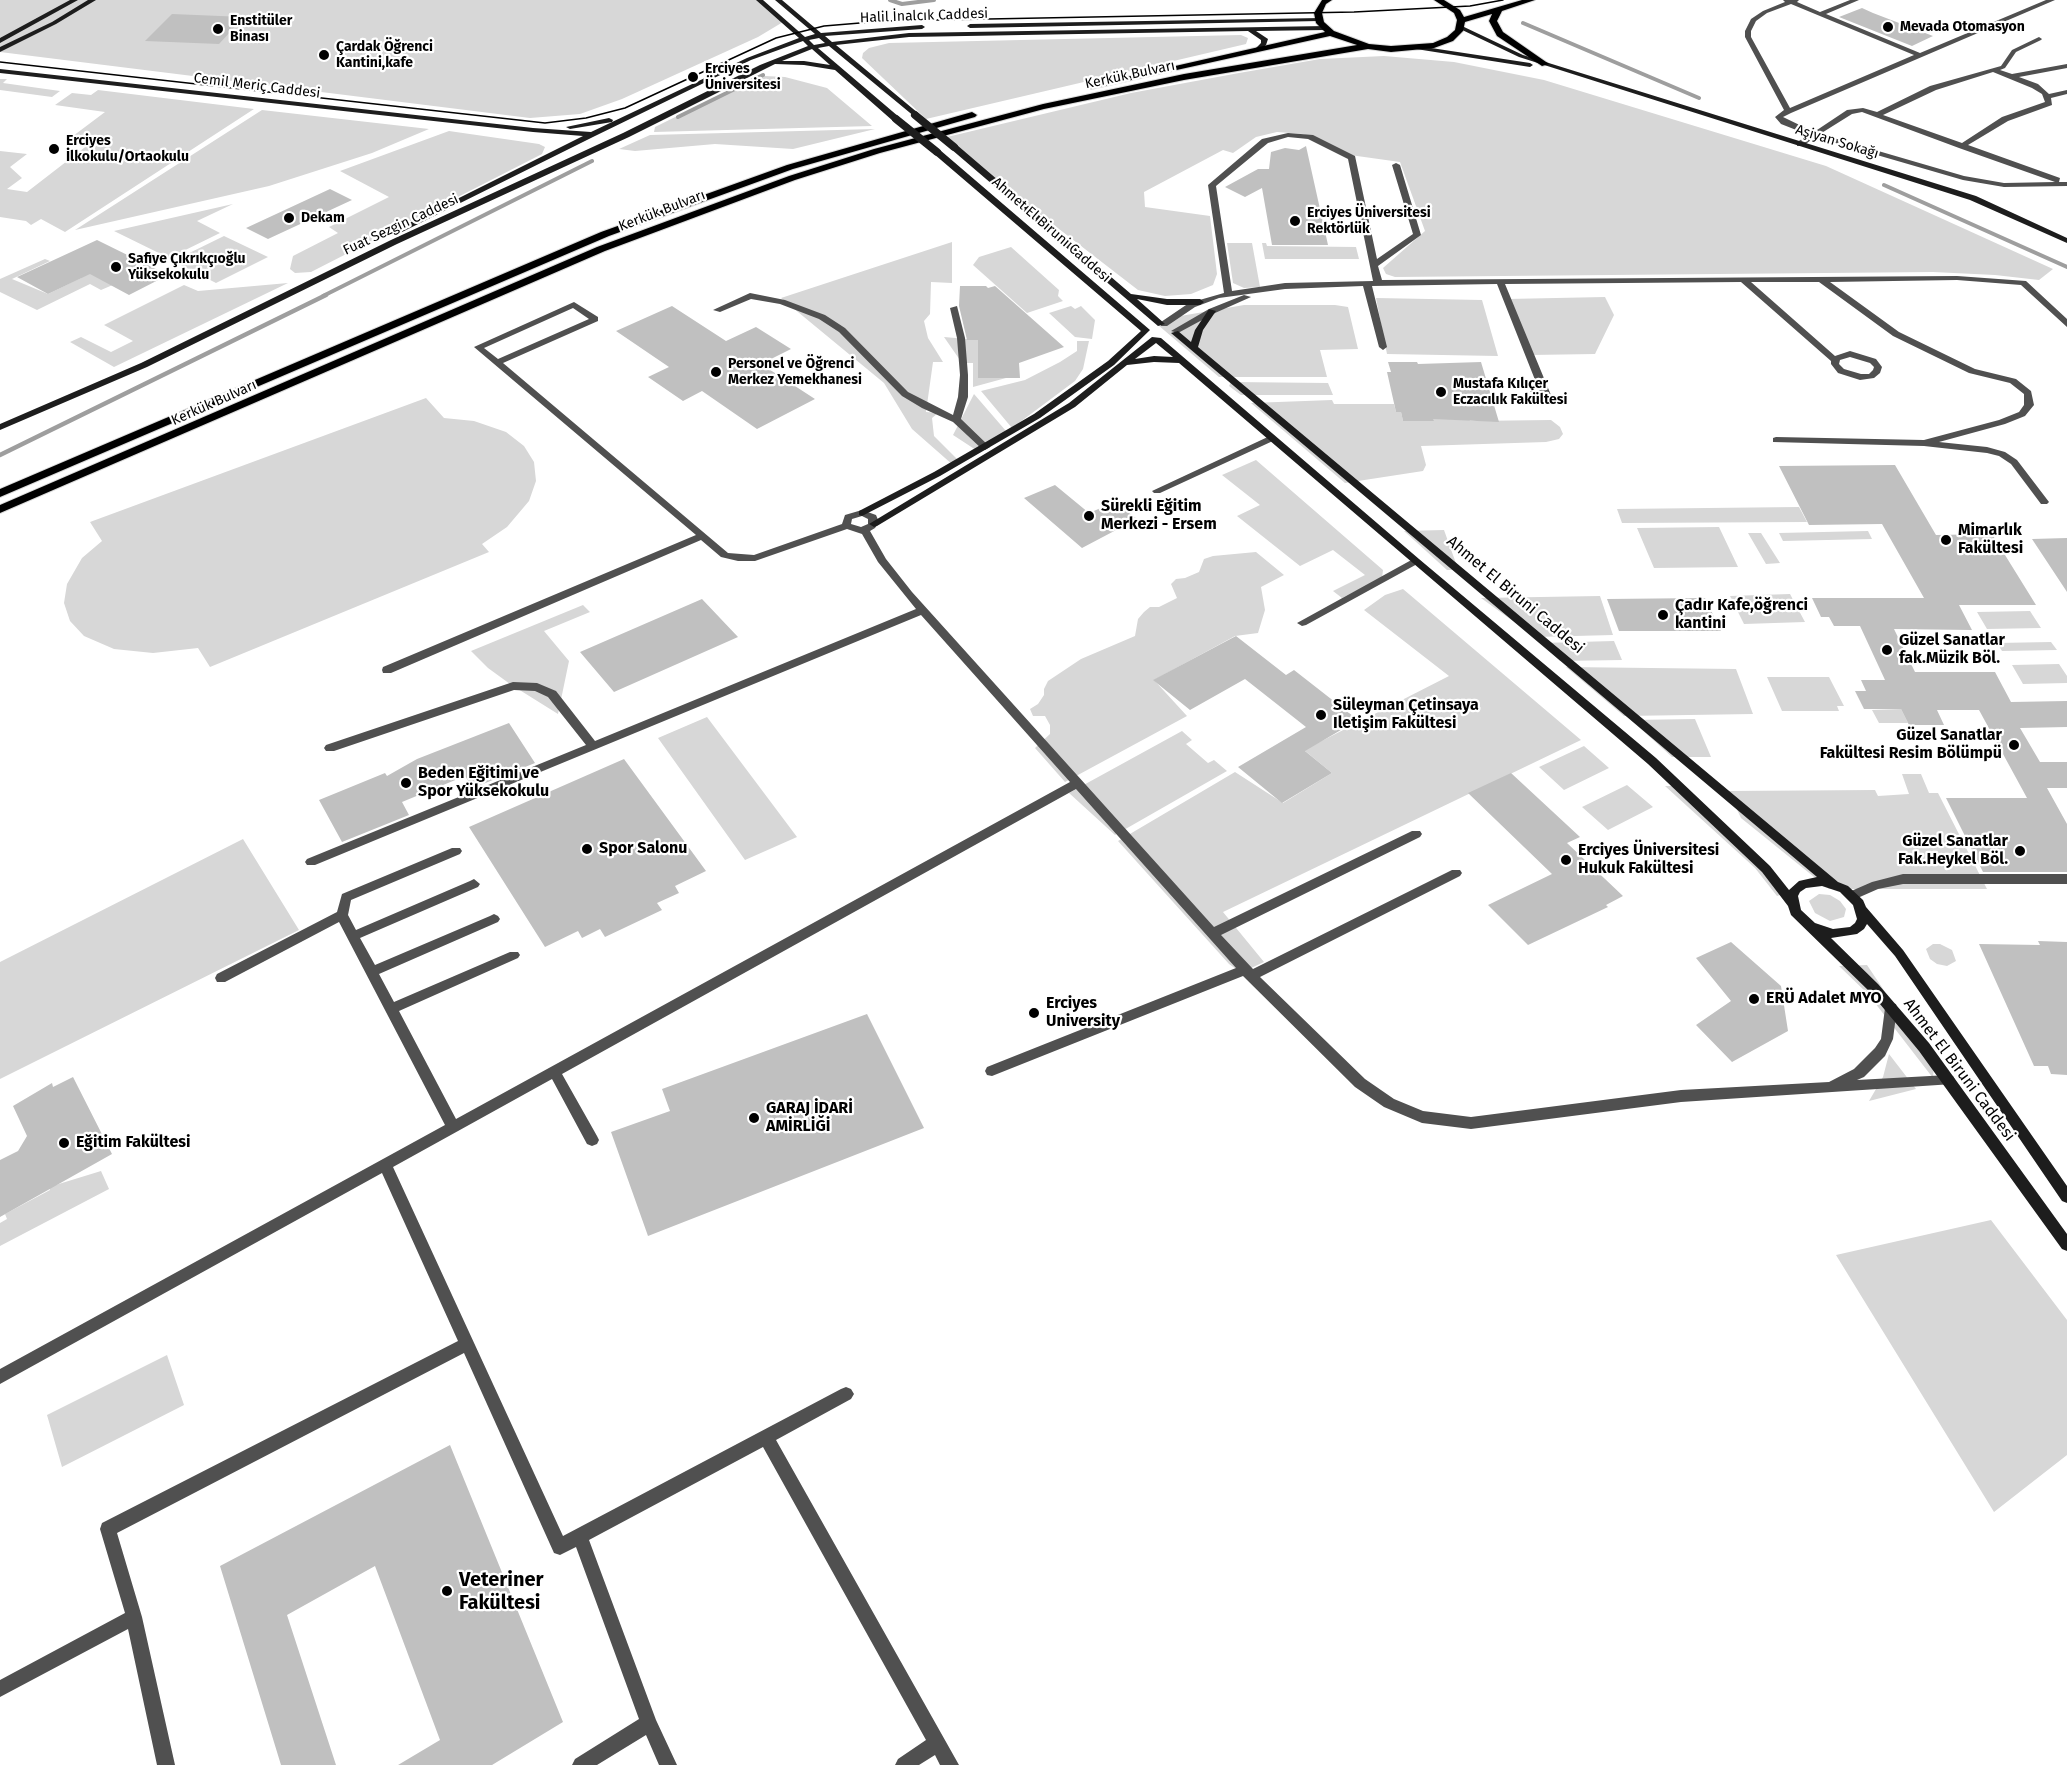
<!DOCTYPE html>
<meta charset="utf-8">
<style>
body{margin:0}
canvas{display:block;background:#fff}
</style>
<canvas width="2067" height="1765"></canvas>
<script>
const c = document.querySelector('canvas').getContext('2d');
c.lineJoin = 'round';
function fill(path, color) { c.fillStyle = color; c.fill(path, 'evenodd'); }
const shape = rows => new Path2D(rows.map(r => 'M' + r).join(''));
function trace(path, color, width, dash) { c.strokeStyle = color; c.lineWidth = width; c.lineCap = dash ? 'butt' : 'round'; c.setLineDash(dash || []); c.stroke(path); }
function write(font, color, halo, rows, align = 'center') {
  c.font = font + ' "Fira Sans",sans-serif'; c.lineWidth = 4.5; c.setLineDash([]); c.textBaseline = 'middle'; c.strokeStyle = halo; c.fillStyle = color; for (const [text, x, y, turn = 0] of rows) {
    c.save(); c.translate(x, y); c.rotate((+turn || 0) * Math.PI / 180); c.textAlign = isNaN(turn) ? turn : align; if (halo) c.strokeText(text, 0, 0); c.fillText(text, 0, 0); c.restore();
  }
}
fill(shape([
 [0,0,761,0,783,22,758,37,622,99,580,114,530,118,0,52],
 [1241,35,1248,38,1246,44,926,119,862,58,863,53,869,48,889,43],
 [1384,56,1454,62,1544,80,1826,166,2053,269,2039,280,1995,275,1933,272,1395,277,1386,274,1383,268,1425,231,1400,162,1350,155,1303,134,1277,132,1256,137,1233,153,1223,150,1144,192,1145,207,1210,216,1217,274,1213,285,1191,294,1165,296,1138,290,1006,188,947,137,1131,93,1239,73,1320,59],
 [765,76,785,77,827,88,872,126,654,132,655,127,756,77],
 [0,79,7,79,3,83,60,91,52,97,0,90],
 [98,90,254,109,65,232,41,219,31,225,26,221,0,217,0,151,27,154,10,167,22,178,7,189,27,192,93,141,98,140,73,136,105,112,55,105,72,93,91,95],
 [262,110,429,129,372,153,269,186,75,230],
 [875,129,793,149,715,144,635,151,619,149,650,135],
 [449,131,539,144,545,147,542,154,311,272,295,273,290,269,293,256,338,233,329,227,389,197,340,171],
 [233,204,197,221,220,233,169,258,114,231],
 [224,236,268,257,216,283,173,261],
 [952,242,952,283,931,282,930,314,924,321,928,338,943,362,933,362,926,412,938,413,932,418,934,436,959,461,953,465,912,429,884,383,781,298],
 [1227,243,1252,243,1260,287,1244,288,1233,283],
 [1262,243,1266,243,1267,246,1356,247,1359,259,1265,259],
 [1011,247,1059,290,1058,296,1063,301,1027,313,973,265,979,257],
 [45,259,50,261,12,279,48,294,81,278,78,264,115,284,101,290,90,284,37,310,0,292,0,279],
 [288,283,114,367,70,342,81,337,111,352,133,341,104,325,184,285,198,291],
 [1605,297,1614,315,1595,354,1530,355,1507,299],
 [1376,298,1482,300,1498,356,1387,354],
 [1244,305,1335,305,1348,307,1358,349,1320,350,1327,377,1219,377,1158,325,1169,318],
 [1071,306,1075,309,1081,306,1095,320,1092,339,1075,337,1049,313],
 [944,337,978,340,1006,378,973,387,973,363,962,363],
 [1077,341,1089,341,1083,369,1075,381,1012,428,981,391,1025,380,1060,362,1077,351],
 [1231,382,1328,383,1333,395,1241,395,1229,386],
 [974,394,1006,431,976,450,953,435],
 [426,398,444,418,474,421,506,432,524,446,534,462,536,481,529,501,507,527,482,544,489,552,210,667,198,648,153,653,114,649,84,636,70,621,64,603,67,584,82,558,102,541,90,522],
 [1332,400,1334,404,1394,404,1396,412,1401,412,1403,421,1433,421,1433,419,1469,419,1470,421,1551,420,1560,427,1563,434,1559,439,1546,442,1421,446,1426,465,1423,471,1345,483,1251,403],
 [1256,460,1383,570,1382,578,1342,598,1333,591,1365,575,1333,550,1300,566,1237,516,1260,505,1222,475],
 [1799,507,1807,522,1622,523,1617,509],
 [1719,527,1738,567,1654,568,1637,528],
 [1444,530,1458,569,1455,570,1447,570,1404,531],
 [1868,531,1872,539,1783,541,1779,533],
 [1748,533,1761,533,1780,563,1766,564],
 [1256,552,1284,575,1261,587,1265,610,1258,633,1235,636,1154,680,1187,716,1065,782,1035,748,1050,734,1050,725,1045,716,1033,716,1030,709,1038,704,1044,695,1044,689,1048,681,1081,659,1135,636,1138,619,1144,612,1150,607,1159,607,1177,598,1171,584,1176,579,1185,578,1199,572,1204,559,1213,556],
 [1403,589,1581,740,1223,912,1264,962,1247,970,1236,969,1229,964,1118,841,1235,772,1283,803,1332,773,1304,750,1449,676,1364,610,1385,595],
 [1790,594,1805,622,1744,624,1730,596],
 [1600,596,1613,635,1535,637,1481,598],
 [583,605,590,612,544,631,569,661,558,714,510,684,488,668,471,651],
 [2030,611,2041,628,1987,629,1977,612],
 [1614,641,1622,660,1560,661,1541,643],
 [2051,642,2057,650,2002,651,1997,643],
 [2059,664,2067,676,2067,683,2023,684,2012,665],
 [1566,667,1736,669,1753,714,1624,716],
 [1767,677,1829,677,1844,706,1837,706,1839,711,1782,711],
 [1901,709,1908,723,1879,723,1872,710],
 [707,717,797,837,745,860,658,738],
 [1695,719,1711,757,1672,757,1631,720],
 [1182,731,1192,740,1186,744,1208,763,1214,760,1227,771,1115,835,1069,793],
 [1584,746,1609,768,1564,790,1539,767],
 [1902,774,1921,774,1929,793,1938,793,1987,889,1829,889,1741,818,1728,791,1875,790,1878,796,1909,794],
 [1627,785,1653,807,1608,830,1582,807],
 [1665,786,1675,786,1716,822,1783,894,1777,896,1755,868],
 [243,839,299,930,0,1079,0,962],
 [1819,894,1830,895,1840,901,1846,909,1844,917,1830,921,1815,913,1809,901],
 [1933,944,1940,944,1952,950,1956,961,1947,966,1937,964,1930,959,1926,949],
 [1867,965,1934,1065,1933,1078,1868,994,1839,966],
 [1889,1054,1916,1089,1869,1101,1883,1077],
 [101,1171,109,1189,0,1246,0,1223,7,1219,5,1214,50,1190,49,1187],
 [1991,1220,2067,1320,2067,1455,1994,1512,1836,1255],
 [167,1355,184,1405,62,1467,47,1415]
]), '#d7d7d7');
trace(shape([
 [890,0,902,4,934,0],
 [1523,23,1699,98],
 [678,117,763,75],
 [1884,185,2067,267],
 [323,296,592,161]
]), '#9e9e9e', 4);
trace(shape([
 [0,455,326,295]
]), '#9e9e9e', 4.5);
fill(shape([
 [1862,8,1873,13,1933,36,1912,46,1839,17],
 [172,14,244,17,219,44,145,41],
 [1306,146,1328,245,1272,245,1262,188,1245,197,1225,187,1258,169,1269,169,1271,152,1285,148,1299,150],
 [330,189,352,200,268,239,246,228],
 [97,240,168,275,129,295,90,274,48,294,17,277],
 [960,286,986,286,988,288,995,286,1064,347,1019,363,1020,378,978,378,978,340,967,340,959,306],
 [672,306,726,341,756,327,791,349,761,364,815,399,757,429,702,391,683,401,648,377,669,367,616,331],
 [1388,362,1417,362,1418,364,1481,362,1499,422,1433,419,1434,421,1403,421,1401,412,1396,412,1387,372,1391,372],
 [1895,465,1936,535,1992,534,2036,605,1959,605,1972,630,1894,629,1915,672,1995,672,2011,702,2067,701,2067,727,2020,728,2040,762,2067,762,2067,788,2047,788,2067,824,2067,872,1983,872,1946,798,2027,798,1979,710,1937,710,1944,725,1909,725,1901,709,1864,709,1855,691,1866,691,1861,680,1885,680,1860,626,1834,626,1829,617,1821,617,1812,598,1924,598,1882,524,1809,525,1779,466],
 [1055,485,1089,513,1115,502,1137,519,1082,548,1024,498],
 [2067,538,2067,592,2032,539],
 [1705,598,1721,631,1619,631,1607,599],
 [702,599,738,637,614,692,580,652],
 [1236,636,1286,675,1294,670,1358,720,1305,751,1332,773,1282,803,1238,767,1306,727,1245,679,1190,710,1153,680],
 [509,723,535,763,473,788,465,776,402,802,409,815,342,842,319,800,385,773,387,776,417,759],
 [624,759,706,871,675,886,679,893,657,903,662,910,605,937,600,929,582,938,578,931,545,947,469,827],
 [1511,773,1580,837,1567,843,1623,896,1606,905,1608,907,1528,945,1488,905,1552,874,1468,793],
 [2038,941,2067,942,2067,1075,2051,1074,2048,1066,2034,1066,1979,944,2040,945],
 [1731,942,1781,986,1788,1031,1732,1062,1696,1025,1731,1001,1696,958],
 [867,1014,924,1128,648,1236,611,1132,670,1111,662,1089],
 [73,1077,112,1154,0,1217,0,1160,18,1151,27,1136,13,1106,52,1083,53,1087],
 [450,1445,563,1722,492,1765,398,1765,440,1740,375,1566,287,1615,336,1765,281,1765,220,1566]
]), '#c0c0c0');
const primary = shape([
 [1322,0,1332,0,1326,4,1322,13,1324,22,1334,31,1369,44,1391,46,1433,43,1447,37,1455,30,1457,20,1454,13,1434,0,1444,0,1460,10,1464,17,1522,0,1535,0,1502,11,1497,21,1503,32,1549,64,1542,66,1497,36,1489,21,1492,14,1465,22,1463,31,1453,41,1434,48,1391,52,1368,49,1184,80,1044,109,880,153,795,180,605,251,0,513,0,505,597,247,789,176,874,149,1043,104,1184,74,1357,45,1330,36,1091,89,1087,86,1325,32,1316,23,1314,13,1322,0],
 [972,112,977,115,975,117,793,169,609,236,0,497,0,489,601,232,787,165,972,112]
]);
trace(primary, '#dbdbdb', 2);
fill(shape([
 [1783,0,1799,0,1797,2,1820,12,1850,0,1859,0,1826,14,1920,53,2046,0,2055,0,1791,113,1783,117,1814,132,1847,110,1863,108,1877,112,1930,86,2001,66,2012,50,2039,37,2042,39,2041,40,2016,52,2005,68,2000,70,2012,74,2067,64,2067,68,2019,77,2038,84,2049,94,2067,90,2067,94,2051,98,2052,105,2008,121,1968,145,2060,178,2059,182,2067,182,2067,186,2004,187,1963,180,1815,137,1803,146,1797,146,1797,142,1809,135,1781,124,1775,117,1784,110,1745,37,1745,31,1751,19,1763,11,1785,2,1783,0],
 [1791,4,1914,55,1790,108,1751,37,1751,31,1756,21,1767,13,1791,4],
 [1993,72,2032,88,2042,94,2045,102,2002,117,1962,143,1883,115,1936,90,1993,72],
 [1862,112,1959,148,2055,182,2004,183,1964,176,1820,134,1852,114,1862,112],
 [1288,133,1313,135,1355,156,1377,259,1413,234,1392,165,1396,163,1400,165,1421,235,1378,266,1382,280,1957,276,2026,281,2067,319,2067,327,2021,285,1957,280,1830,282,1899,332,1975,369,2016,379,2031,391,2034,405,2025,416,2005,424,1939,442,1987,447,2005,452,2017,460,2049,502,2047,504,2041,504,2011,464,1999,456,1987,453,1924,446,1773,442,1773,438,1776,437,1924,440,1999,420,2019,412,2024,405,2024,394,2010,383,1969,373,1893,336,1819,282,1751,282,1835,356,1850,351,1876,359,1882,367,1880,373,1874,378,1860,380,1838,373,1831,364,1831,361,1741,282,1505,284,1553,400,1548,403,1543,400,1497,284,1372,286,1387,347,1383,350,1379,347,1363,286,1285,289,1219,298,1195,307,1167,326,1161,326,1161,322,1189,303,1224,293,1208,185,1262,139,1288,133],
 [1288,137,1308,139,1348,159,1373,281,1285,283,1232,291,1216,186,1268,143,1288,137],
 [1850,357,1870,363,1874,367,1873,370,1869,374,1861,374,1844,369,1839,364,1840,360,1850,357],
 [750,293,785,300,825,315,845,328,908,392,953,415,958,397,960,375,957,338,950,308,957,306,965,338,968,375,968,397,961,419,990,447,985,450,982,449,953,422,922,408,902,396,839,332,819,319,780,304,751,299,720,312,713,310,750,293],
 [1244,295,1251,297,1215,313,1178,333,1171,331,1209,309,1244,295],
 [574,302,598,317,598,321,503,363,728,553,754,555,842,524,845,515,862,510,876,515,879,522,875,528,870,531,886,559,912,592,1214,927,1412,831,1420,831,1422,834,1420,837,1221,935,1253,969,1452,870,1460,870,1462,873,1460,876,1260,977,1365,1079,1394,1099,1423,1111,1471,1117,1681,1090,1829,1082,1854,1069,1875,1048,1881,1039,1885,1008,1886,1004,1891,1003,1896,1004,1897,1008,1893,1039,1885,1056,1864,1077,1857,1080,1948,1075,1953,1076,1955,1080,1953,1084,1681,1102,1471,1129,1422,1123,1384,1107,1355,1087,1243,976,992,1076,987,1075,985,1071,987,1067,1236,968,1076,789,562,1074,597,1136,599,1140,597,1144,592,1146,587,1144,552,1079,393,1167,563,1536,841,1389,846,1387,851,1389,854,1394,851,1399,776,1440,959,1765,940,1765,935,1755,919,1765,895,1765,898,1759,926,1740,763,1447,589,1540,656,1720,677,1765,659,1765,646,1735,597,1765,572,1765,575,1759,639,1719,576,1547,560,1555,554,1553,464,1353,117,1533,142,1617,175,1765,157,1765,128,1629,0,1697,0,1680,125,1613,100,1529,102,1523,458,1341,382,1173,0,1384,0,1369,445,1125,339,922,225,982,217,982,215,978,217,974,337,912,342,894,452,848,460,848,462,851,460,854,351,900,348,915,356,930,470,881,474,879,480,884,478,887,360,938,375,965,490,916,494,914,498,916,500,919,498,922,379,974,394,1002,510,952,518,952,520,955,518,958,399,1011,456,1119,1070,782,921,615,315,865,307,865,305,862,307,859,586,745,548,697,535,691,514,690,334,751,326,751,324,748,326,745,513,682,537,683,556,691,595,741,916,609,878,562,862,534,847,529,755,561,738,561,721,557,701,540,391,673,383,673,382,670,383,667,696,535,474,347,574,302],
 [573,308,589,319,498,359,484,348,573,308],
 [862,516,868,519,868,524,861,527,851,524,852,519,862,516],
 [1272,435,1275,436,1275,440,1160,493,1154,493,1152,491,1272,435],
 [1415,558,1420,561,1419,563,1306,625,1302,626,1297,623,1415,558],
 [1903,874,2067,874,2067,884,1903,884,1878,889,1853,900,1849,898,1847,895,1849,892,1872,882,1903,874]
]), '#505050');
fill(shape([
 [70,0,78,0,0,43,0,38,70,0],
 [88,0,96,0,56,24,0,52,0,47,52,22,88,0],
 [756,0,763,0,805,37,815,34,775,0,782,0,821,33,922,25,925,27,922,29,825,36,832,42,909,33,1326,26,1329,28,1326,30,1256,31,1268,39,1266,45,1258,51,1255,49,1261,43,1261,40,1248,31,909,37,836,45,918,113,919,115,915,117,829,46,818,48,899,117,899,121,893,121,835,70,804,65,775,64,629,137,397,244,147,367,0,430,0,424,141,363,391,240,623,133,760,65,808,46,803,41,751,60,595,136,394,236,391,236,391,232,583,136,533,132,0,73,0,69,533,128,591,132,747,58,799,38,756,0],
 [819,38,825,43,814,45,809,40,819,38],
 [812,49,830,65,804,61,782,61,812,49],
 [1321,18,1321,20,1319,21,970,28,967,26,970,24,1321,18],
 [1458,26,1462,26,1523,55,1976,196,2067,238,2067,243,1970,200,1519,57,1458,28,1458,26],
 [1418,46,1530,63,1533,65,1530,67,1416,49,1415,48,1418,46],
 [609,118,613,120,612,122,570,129,566,127,609,118],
 [951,145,957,145,1131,294,1167,299,1200,299,1204,302,1200,305,1167,305,1137,299,1165,324,1158,326,951,149,951,145],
 [934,150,940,150,1150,330,1114,365,1040,418,940,476,862,516,859,515,859,511,934,472,1034,414,1108,361,1141,331,934,154,934,150],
 [1209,309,1216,311,1203,330,1198,347,1838,882,1848,886,1863,900,1866,907,1903,950,2067,1186,2067,1203,2062,1201,1895,956,1867,924,1864,929,1857,934,1831,938,1878,984,1929,1043,2067,1234,2067,1251,2062,1249,1919,1051,1870,992,1791,915,1788,906,1762,872,1648,764,1179,363,1154,362,1127,365,1075,407,877,526,874,527,869,524,1069,403,1152,337,1161,338,1419,559,1656,758,1770,866,1789,890,1799,881,1817,877,1171,333,1178,331,1191,342,1195,330,1209,309],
 [1156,343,1173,357,1154,356,1135,359,1156,343],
 [1822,886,1840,892,1853,905,1857,919,1855,923,1850,927,1833,929,1815,923,1801,910,1798,896,1800,892,1806,888,1822,886]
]), '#1d1d1d');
fill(primary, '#000');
trace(shape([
 [0,62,545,123,586,118,625,108,776,38,824,26,884,21,1354,12,1470,6,1503,0]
]), '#000', 1.5);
trace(shape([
 [915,115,954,147],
 [896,119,937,152]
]), '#1d1d1d', 8);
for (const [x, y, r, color] of [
 [1888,27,6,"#000"],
 [218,29,6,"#000"],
 [324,55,6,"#000"],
 [693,77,6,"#000"],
 [54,149,6,"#000"],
 [289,218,6,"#000"],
 [1295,221,6,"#000"],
 [116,267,6,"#000"],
 [716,372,6,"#000"],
 [1441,392,6,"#000"],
 [1089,516,6,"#000"],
 [1946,540,6,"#000"],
 [1663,615,6,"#000"],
 [1887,650,6,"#000"],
 [1321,715,6,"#000"],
 [2014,745,6,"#000"],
 [406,783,6,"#000"],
 [587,849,6,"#000"],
 [2020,851,6,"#000"],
 [1566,860,6,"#000"],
 [1754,999,6,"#000"],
 [1034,1013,6,"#000"],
 [754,1118,6,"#000"],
 [64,1143,6,"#000"],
 [447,1591,6,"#000"]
]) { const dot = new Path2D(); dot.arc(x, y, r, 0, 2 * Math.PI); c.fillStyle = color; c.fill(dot); trace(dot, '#fff', 2); }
write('14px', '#000', '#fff', [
 ["Halil İnalcık Caddesi",924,16,-2],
 ["Kerkük Bulvarı",1130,75,-12],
 ["Cemil Meriç Caddesi",257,86,7],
 ["Aşiyan Sokağı",1837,142,17],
 ["Kerkük Bulvarı",662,211,-21],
 ["Fuat Sezgin Caddesi",401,225,-25],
 ["Ahmet El Biruni Caddesi",1051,230,41],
 ["Kerkük Bulvarı",214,403,-24]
]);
write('bold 14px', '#000', '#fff', [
 ["Enstitüler",230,21],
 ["Binası",230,37],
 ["Mevada Otomasyon",1900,27],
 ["Çardak Öğrenci",336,47],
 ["Kantini,kafe",336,63],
 ["Erciyes",705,69],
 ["Üniversitesi",705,85],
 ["Erciyes",66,141],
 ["İlkokulu/Ortaokulu",66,157],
 ["Erciyes Üniversitesi",1307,213],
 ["Rektörlük",1307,229],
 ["Dekam",301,218],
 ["Safiye Çıkrıkçıoğlu",128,259],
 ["Yüksekokulu",128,275],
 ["Personel ve Öğrenci",728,364],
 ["Merkez Yemekhanesi",728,380],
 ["Mustafa Kılıçer",1453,384],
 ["Eczacılık Fakültesi",1453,400]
], 'left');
write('bold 16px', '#000', '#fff', [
 ["Sürekli Eğitim",1101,507],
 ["Merkezi - Ersem",1101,525],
 ["Mimarlık",1958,531],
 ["Fakültesi",1958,549],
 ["Çadır Kafe,öğrenci",1675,606],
 ["kantini",1675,624],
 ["Güzel Sanatlar",1899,641],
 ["fak.Müzik Böl.",1899,659],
 ["Süleyman Çetinsaya",1333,706],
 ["Iletişim Fakültesi",1333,724],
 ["Güzel Sanatlar",2002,736,"right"],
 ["Fakültesi Resim Bölümpü",2002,754,"right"],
 ["Beden Eğitimi ve",418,774],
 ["Spor Yüksekokulu",418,792],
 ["Güzel Sanatlar",2008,842,"right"],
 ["Fak.Heykel Böl.",2008,860,"right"],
 ["Spor Salonu",599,849],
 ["Erciyes Üniversitesi",1578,851],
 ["Hukuk Fakültesi",1578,869],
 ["ERÜ Adalet MYO",1766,999],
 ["Erciyes",1046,1004],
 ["University",1046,1022],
 ["GARAJ İDARİ",766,1109],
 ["AMİRLİĞİ",766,1127],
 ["Eğitim Fakültesi",76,1143]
], 'left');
write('16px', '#000', '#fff', [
 ["Ahmet El Biruni Caddesi",1515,595,40],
 ["Ahmet El Biruni Caddesi",1959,1070,53]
]);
write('bold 20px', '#000', '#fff', [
 ["Veteriner",459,1580],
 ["Fakültesi",459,1603]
], 'left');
</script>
